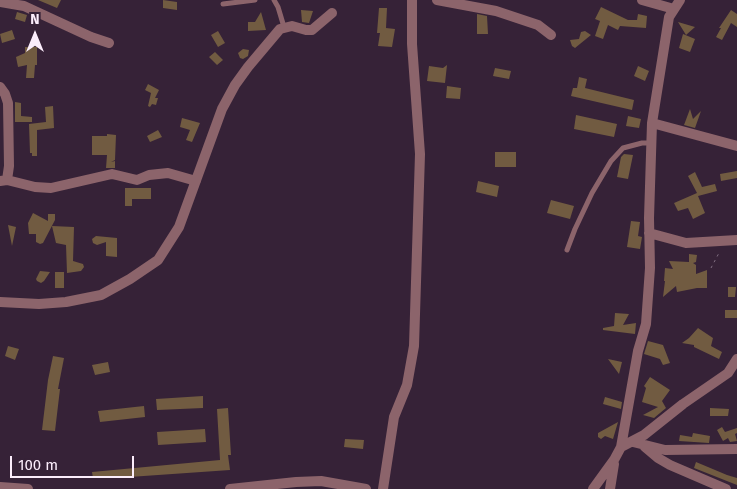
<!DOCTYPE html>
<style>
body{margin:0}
#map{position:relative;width:737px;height:489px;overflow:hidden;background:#362237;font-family:"Fira Sans",sans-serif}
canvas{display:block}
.north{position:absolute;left:10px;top:10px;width:50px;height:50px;-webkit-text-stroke:4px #362237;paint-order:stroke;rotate:0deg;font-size:14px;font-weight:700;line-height:20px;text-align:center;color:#fbedfb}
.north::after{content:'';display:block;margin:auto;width:18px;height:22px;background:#fbedfb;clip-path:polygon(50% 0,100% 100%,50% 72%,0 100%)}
.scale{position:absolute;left:10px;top:456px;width:124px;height:22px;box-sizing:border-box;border:2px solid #fbedfb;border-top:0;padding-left:6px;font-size:15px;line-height:18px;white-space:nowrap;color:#fbedfb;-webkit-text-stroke:4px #362237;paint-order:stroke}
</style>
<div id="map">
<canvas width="737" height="489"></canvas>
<div class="north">N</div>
<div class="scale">100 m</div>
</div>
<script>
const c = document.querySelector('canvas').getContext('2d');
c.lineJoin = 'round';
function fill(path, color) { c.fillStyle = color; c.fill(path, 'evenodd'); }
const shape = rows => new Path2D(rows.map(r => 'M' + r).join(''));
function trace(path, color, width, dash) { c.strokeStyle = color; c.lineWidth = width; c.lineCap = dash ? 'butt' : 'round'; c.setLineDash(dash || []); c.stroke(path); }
fill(shape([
 [38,0,61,0,57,8],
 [163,0,177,2,177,10,163,8],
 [601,7,628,20,637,20,638,14,647,16,646,28,620,26,618,30,608,25,603,39,595,36,600,21,595,19],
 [379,8,387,8,386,28,395,29,392,47,378,46,380,33,377,33],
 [301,10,313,11,309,23,302,22],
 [731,10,737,14,737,27,731,23,722,40,716,37,721,28,719,28],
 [17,12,27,15,25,22,15,19],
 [261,12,266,30,248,31,248,22,255,22],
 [477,14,487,16,488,34,477,34],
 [678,22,695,27,686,35],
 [12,30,15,39,2,43,0,34],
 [218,31,225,43,218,47,211,35],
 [585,31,591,35,575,48,572,46,570,40,579,39,581,32],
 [683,34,695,39,690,52,679,48],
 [25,47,37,47,37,65,35,65,34,78,26,78,27,65,18,67,16,57,25,53],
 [243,49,249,50,248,56,243,59,240,58,238,53],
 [215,52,223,60,217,65,209,57],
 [447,65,445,83,427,81,429,66,443,68],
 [638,66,649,71,645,81,634,76],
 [495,68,511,71,509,79,493,76],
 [579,77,587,79,585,88,634,100,632,110,571,96,573,88,577,88],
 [148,84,159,90,155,98,158,98,156,105,152,104,150,107,148,106,151,93,145,90],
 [447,86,461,88,460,99,446,98],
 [15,102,21,103,21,116,32,117,32,122,15,122],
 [53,106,54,128,37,130,37,156,32,156,32,153,30,153,29,124,46,122,45,107],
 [690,109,693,119,701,111,695,128,684,125],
 [576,115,617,124,614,137,574,129],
 [628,116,641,119,639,128,626,126],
 [182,118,200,123,192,142,186,140,190,130,180,127],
 [158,130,162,137,150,142,147,136],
 [107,134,116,135,115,160,111,162,115,161,115,168,106,168,107,155,92,155,92,136,107,136],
 [495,152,516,152,516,167,495,167],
 [624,154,633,155,628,179,617,177,621,157],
 [737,171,737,178,721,181,720,174],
 [695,172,702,187,715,184,717,191,698,196,705,213,693,219,688,208,678,211,674,203,697,193,688,176],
 [478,181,499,186,497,197,476,192],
 [125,188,151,188,151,199,132,199,132,206,125,206],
 [551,200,574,206,570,219,547,213],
 [33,213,48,221,48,214,55,214,55,220,43,243,40,244,36,242,36,234,29,234,28,223],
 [631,221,640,222,638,236,642,237,640,249,627,247],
 [8,225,16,227,12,246],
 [52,226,74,227,73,261,83,264,84,267,81,271,67,273,66,245,56,243],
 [96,236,117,238,117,257,106,256,106,242,97,245,93,243,92,239],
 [689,254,697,255,696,262,693,263,696,265,696,274,707,270,707,288,697,288,677,292,676,286,663,297,665,281,664,281,665,268,673,269,669,261,689,262],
 [40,271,50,272,44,281,41,283,37,281,36,279],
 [55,272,64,272,64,288,55,288],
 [728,287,736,287,735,297,728,297],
 [725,310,737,310,737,318,725,318],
 [615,313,629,314,623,325,636,323,635,334,603,330,603,328,614,326],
 [698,328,713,338,711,346,722,352,719,359,694,347,694,345,682,343,689,338],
 [648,341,663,345,670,363,663,365,660,359,644,354],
 [8,346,19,349,15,360,5,356],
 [53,356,64,358,58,389,60,389,55,431,42,430,48,380],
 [608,359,622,362,619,374],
 [108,362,110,372,95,375,92,365],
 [650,377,670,390,662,401,666,408,654,418,643,415,658,407,642,402,646,388,644,386],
 [203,396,203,408,157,410,156,399],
 [605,397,622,402,621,409,603,404],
 [144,406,145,417,100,422,98,411],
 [228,408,231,455,228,455,230,470,115,478,115,477,93,478,92,472,220,460,217,409],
 [710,408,729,409,728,416,710,416],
 [618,422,613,439,605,436,601,439,598,437,598,433],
 [722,427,725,432,737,428,737,433,735,434,737,441,730,442,728,438,723,441,717,430],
 [205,429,206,442,158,445,157,432],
 [693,433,710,436,709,443,679,441,680,435,692,437],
 [345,439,364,440,363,449,344,447],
 [696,462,727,475,737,478,737,485,694,468]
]), '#715b41');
trace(shape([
 [711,268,720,251]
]), '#816f82', 1, [2.5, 4]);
trace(shape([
 [274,0,278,7,284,27],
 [223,4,255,0],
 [567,250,575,229,592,193,611,161,623,148,642,143,652,143]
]), '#8c646b', 5);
trace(shape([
 [437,0,496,11,538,25,551,35],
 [642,0,674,9],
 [0,2,24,6,91,37,109,43],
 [0,87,5,94,8,103,9,166,7,180],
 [652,123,737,146],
 [0,181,7,180,35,187,51,188,112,174,137,180,149,175,168,173,196,181],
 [649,233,686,243,737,240],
 [0,302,39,304,66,302,101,295,130,279,158,260,179,227,222,109,235,85,248,67,280,29,292,26,306,30,312,30,332,13],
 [633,442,665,450,737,449],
 [621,447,644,435,683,404,728,373,737,359],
 [645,447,658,458,670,465,726,489],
 [0,487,28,489],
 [230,489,296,482,321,481,366,489],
 [383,489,394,417,407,385,414,346,420,154,412,44,412,0],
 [593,489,614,460,621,447,638,351,646,324,650,268,649,218,652,123,669,17,680,0],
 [610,489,614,464]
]), '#8c646b', 10);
</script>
